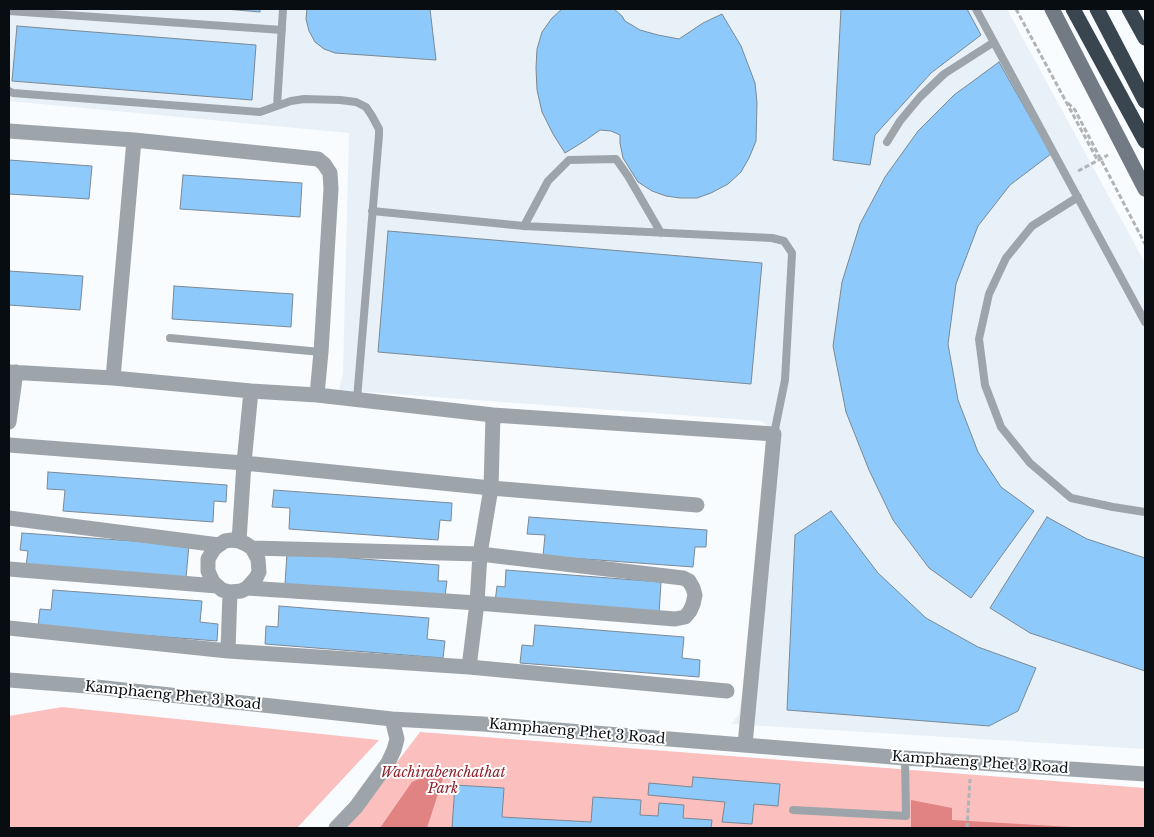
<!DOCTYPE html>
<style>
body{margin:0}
#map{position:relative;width:1154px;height:837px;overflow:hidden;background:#f9fcff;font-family:"Libre Baskerville",serif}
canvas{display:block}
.frame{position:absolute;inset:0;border:10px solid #080d11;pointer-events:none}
</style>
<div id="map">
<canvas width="1154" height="837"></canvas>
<div class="frame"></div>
</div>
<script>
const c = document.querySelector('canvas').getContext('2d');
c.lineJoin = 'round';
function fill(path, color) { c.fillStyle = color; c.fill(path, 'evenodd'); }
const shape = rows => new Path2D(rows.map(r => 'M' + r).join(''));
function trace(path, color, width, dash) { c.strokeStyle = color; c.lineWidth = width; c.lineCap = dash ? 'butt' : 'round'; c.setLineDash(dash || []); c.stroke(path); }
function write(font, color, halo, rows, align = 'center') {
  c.font = font + ' "Libre Baskerville",serif'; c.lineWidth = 4; c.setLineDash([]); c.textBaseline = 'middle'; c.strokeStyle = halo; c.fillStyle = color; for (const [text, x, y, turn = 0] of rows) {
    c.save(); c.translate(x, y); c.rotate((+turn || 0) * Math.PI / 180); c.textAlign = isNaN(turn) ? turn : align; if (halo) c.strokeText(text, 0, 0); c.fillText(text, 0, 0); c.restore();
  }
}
fill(shape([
 [9,9,1007,9,1145,263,1145,749,731,724,739,714,779,438,762,421,339,390,343,373,349,133,9,101]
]), '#e8f1f8');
fill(shape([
 [62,707,379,740,297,828,9,828,9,716],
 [420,732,1145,788,1145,828,347,828]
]), '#fbbfbe');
fill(shape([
 [445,772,427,828,380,828,412,782,425,776],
 [911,800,952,808,952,820,1089,828,911,828]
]), '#e18383');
const building = shape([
 [225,9,260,9,260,12,225,9],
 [307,9,430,9,436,60,335,53,324,49,315,42,309,31,306,19,307,9],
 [562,9,614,9,622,16,625,21,640,30,658,35,679,39,703,23,722,14,741,46,755,83,757,102,756,141,749,158,741,172,728,184,711,193,697,198,680,198,666,196,652,191,638,182,623,158,620,143,620,135,611,131,600,130,586,140,565,153,553,134,542,112,537,90,536,68,537,49,542,32,552,18,562,9],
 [841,9,967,9,981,35,931,73,875,135,870,165,833,160,841,9],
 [17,26,256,45,252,100,12,81,17,26],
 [999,62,1051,154,1010,185,978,226,956,284,948,344,958,400,978,452,1001,487,1034,511,971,598,929,568,893,520,869,470,846,412,833,346,842,282,860,224,885,177,918,131,954,95,999,62],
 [9,160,92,166,89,199,9,194,9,160],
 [183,175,302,183,300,217,180,209,183,175],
 [388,231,762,263,751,384,378,352,388,231],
 [9,271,83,276,80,310,9,305,9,271],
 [174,286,293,294,291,327,172,319,174,286],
 [48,472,227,485,226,502,214,501,213,522,63,511,65,490,47,489,48,472],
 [274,490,452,503,451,521,440,520,438,540,289,529,290,508,272,507,274,490],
 [831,511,878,573,926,618,978,647,1036,668,1018,711,989,726,787,710,795,535,831,511],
 [529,517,707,530,706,547,695,547,693,567,543,556,545,535,527,534,529,517],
 [1047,517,1087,539,1145,558,1145,671,1030,633,990,608,1047,517],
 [22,533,189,545,186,578,26,566,28,551,20,550,22,533],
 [287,553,439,565,438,581,447,581,445,596,285,584,287,553],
 [506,570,661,582,659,614,495,602,497,586,505,587,506,570],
 [53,590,202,601,200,622,218,624,217,641,38,627,40,609,51,610,53,590],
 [279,606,429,618,427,639,445,641,443,658,265,644,266,626,278,627,279,606],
 [535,625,684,637,682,658,700,660,699,677,520,663,522,645,533,646,535,625],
 [693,777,780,784,778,806,754,804,752,824,722,822,725,802,648,795,649,783,692,787,693,777],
 [455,785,504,788,502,817,591,822,593,797,641,800,640,815,658,816,659,803,684,805,683,818,712,820,711,828,452,828,455,785]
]);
fill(building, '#8dc9fa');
trace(building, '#7b8995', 1);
trace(shape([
 [1016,9,1098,161],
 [1068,103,1075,110,1145,244],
 [1078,171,1108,155],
 [967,828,970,779]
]), '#b0b4b7', 3, [5, 2.5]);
trace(shape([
 [976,9,1145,322],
 [9,11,282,30],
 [9,91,13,93,260,112,291,101,304,99,340,100,356,102,366,107,372,116,379,129,379,135,357,399],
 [277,106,283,9],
 [887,142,900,121,920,97,944,74,994,42],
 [1078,197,1032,226,1006,258,989,294,979,339,985,385,1001,427,1030,463,1071,498,1113,507,1145,512],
 [372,211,524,226,772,238,784,241,792,253,791,272,785,380,774,434],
 [524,226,548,181,569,160,616,159,628,176,661,233],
 [170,338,321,352],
 [793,810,906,816,905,758]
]), '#9ea5aa', 8);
trace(shape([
 [9,131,134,140,318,159,324,164,330,173,331,189,321,352,317,395],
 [9,372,113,378,251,391,317,395,493,415,774,434,745,745],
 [113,378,134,140],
 [9,422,16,372],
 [9,445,244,463,491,488,697,505],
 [9,518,219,545,225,541,232,540,239,541,246,544,252,548,258,559,259,572,256,578,247,588,241,591,230,592,222,590,213,582,208,571,208,559,214,549,219,545],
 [239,541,244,463,251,391],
 [9,569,217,586],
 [247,588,477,603,675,619,685,617,690,611,693,604,695,595,693,588,689,581,683,578,480,554,252,548],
 [9,628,228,651,469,667,727,691],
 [228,651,230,592],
 [469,667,477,603,480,554,491,488,493,415],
 [9,680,87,686,392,719,483,724,905,758,1145,774],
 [336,828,356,807,388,763,394,750,397,739,392,719]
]), '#9ea5aa', 15);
trace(shape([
 [1052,9,1145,189]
]), '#727b83', 15);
trace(shape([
 [1073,9,1145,141],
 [1097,9,1145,101],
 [1129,9,1145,38]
]), '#394650', 15);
write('14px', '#080d11', '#fff', [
 ["Kamphaeng Phet 3 Road",173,696,6],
 ["Kamphaeng Phet 3 Road",577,732,5],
 ["Kamphaeng Phet 3 Road",980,763,4]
]);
write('italic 14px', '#91222d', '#fff', [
 ["Wachirabenchathat",443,773],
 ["Park",443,789]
]);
</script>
